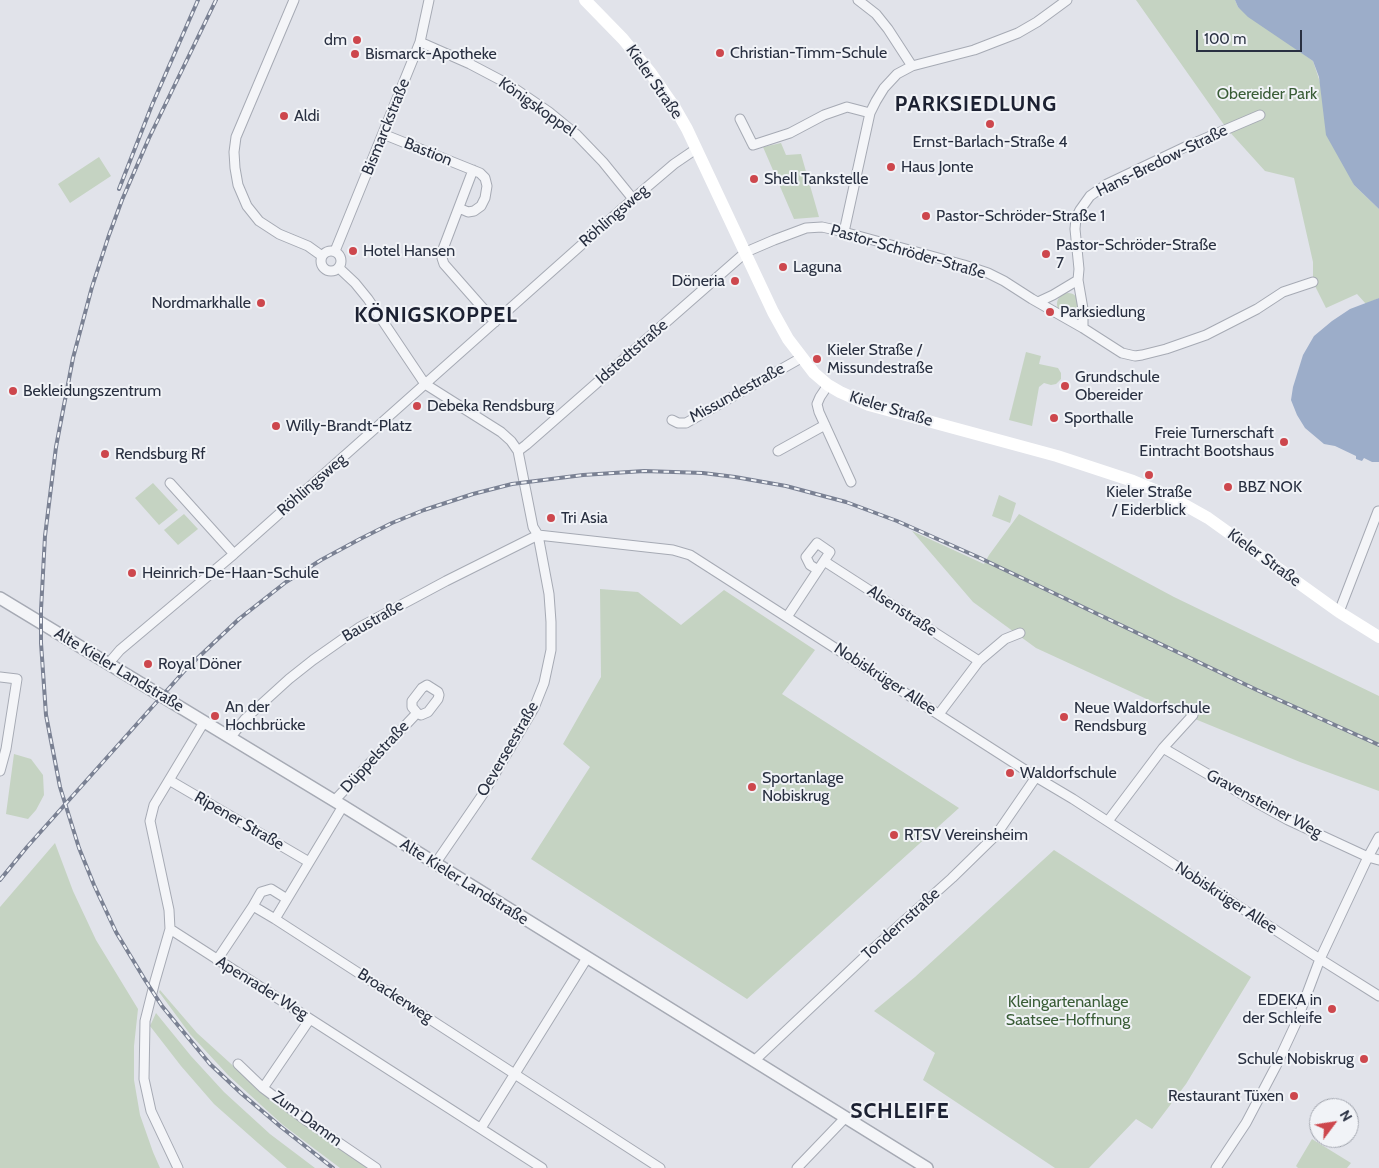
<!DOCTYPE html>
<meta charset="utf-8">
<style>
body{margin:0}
#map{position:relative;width:1379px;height:1168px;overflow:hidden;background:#e1e3ea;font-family:Cabin,sans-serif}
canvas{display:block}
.north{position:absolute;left:1309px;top:1098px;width:50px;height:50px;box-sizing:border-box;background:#f1f3f7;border:1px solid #a1a5ae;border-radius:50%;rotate:59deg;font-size:14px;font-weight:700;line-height:20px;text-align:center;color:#293041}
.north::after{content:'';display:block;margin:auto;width:18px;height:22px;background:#cd474d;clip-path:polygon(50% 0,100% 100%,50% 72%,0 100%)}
.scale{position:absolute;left:1196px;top:30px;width:106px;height:22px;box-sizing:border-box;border:2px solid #293041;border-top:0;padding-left:6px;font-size:15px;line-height:18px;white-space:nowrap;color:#293041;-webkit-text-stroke:4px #f1f3f7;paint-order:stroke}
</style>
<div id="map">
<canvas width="1379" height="1168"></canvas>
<div class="north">N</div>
<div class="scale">100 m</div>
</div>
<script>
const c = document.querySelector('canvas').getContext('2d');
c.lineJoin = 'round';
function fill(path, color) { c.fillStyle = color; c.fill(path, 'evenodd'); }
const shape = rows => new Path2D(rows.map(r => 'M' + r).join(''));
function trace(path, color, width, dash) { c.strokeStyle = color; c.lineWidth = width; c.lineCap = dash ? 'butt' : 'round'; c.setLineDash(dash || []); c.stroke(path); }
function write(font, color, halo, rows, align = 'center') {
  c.font = font + ' Cabin,sans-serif'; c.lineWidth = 4; c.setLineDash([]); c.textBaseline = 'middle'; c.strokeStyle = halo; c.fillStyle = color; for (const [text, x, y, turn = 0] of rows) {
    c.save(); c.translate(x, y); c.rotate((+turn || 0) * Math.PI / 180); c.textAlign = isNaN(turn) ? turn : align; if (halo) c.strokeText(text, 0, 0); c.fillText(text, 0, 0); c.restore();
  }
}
fill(shape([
 [1136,0,1235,0,1238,7,1313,61,1354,185,1379,209,1379,298,1366,304,1357,294,1326,308,1313,282,1313,262,1294,178,1265,171,1227,129],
 [781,143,786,155,801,154,819,217,794,219,763,147],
 [99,157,111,176,70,203,58,184],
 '1057 304a11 11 0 1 1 22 0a11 11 0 1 1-22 0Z',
 [1026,352,1041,356,1039,364,1058,368,1061,373,1061,379,1056,384,1051,385,1044,383,1039,387,1032,426,1009,420],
 [153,483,178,510,159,525,135,498],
 [999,495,1016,503,1010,523,992,516],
 [184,514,198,529,178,545,164,530],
 [1019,514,1174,597,1379,696,1379,791,1300,762,1151,701,1036,648,973,602,912,531,984,564,989,555],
 [600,589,638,592,681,625,724,590,815,650,782,694,959,808,747,999,531,859,590,767,563,744,601,677],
 [14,754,31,759,43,775,44,795,36,810,28,819,6,814],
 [55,843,73,891,96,940,138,1009,134,1046,134,1080,140,1115,153,1152,160,1168,0,1168,0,907],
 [1054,850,1251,977,1186,1084,1152,1129,1136,1119,1089,1168,1055,1168,923,1080,935,1053,874,1011,915,977],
 [160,990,197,1033,240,1072,369,1168,340,1168,283,1125,228,1075,190,1034,159,992],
 [156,1013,191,1056,224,1092,270,1134,315,1168,287,1168,258,1143,214,1104,181,1066,150,1026],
 [1312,1139,1351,1163,1347,1168,1298,1168,1296,1166]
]), '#c5d3c2');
fill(shape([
 [1235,0,1379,0,1379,209,1354,185,1326,135,1319,77,1313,61,1248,17,1238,7],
 [1379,298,1379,462,1372,462,1364,458,1362,461,1356,459,1356,456,1335,446,1324,444,1305,428,1297,415,1291,400,1293,387,1303,355,1314,336,1332,321,1350,309]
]), '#9cadc9');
const minor = shape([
 [294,0,236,137,234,152,235,168,238,185,247,206,259,221,279,234,308,246,322,256],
 [858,0,876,14,888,29,912,66],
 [420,42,470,64,508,84,549,112,577,135,603,162,633,199],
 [740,119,753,145,790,133,824,115,847,107,870,113],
 [383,134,480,173,485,178,487,186,485,198,481,206,474,211,468,212,459,208],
 [473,170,443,249,442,258,444,264,495,322],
 [844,232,870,113,876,101,884,88,897,74,912,66,974,50,1018,33,1037,22,1067,0],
 '321 261a10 10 0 1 1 20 0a10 10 0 1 1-20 0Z',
 [335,251,420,42,429,0],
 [339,268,355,283,368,299,425,384,501,432,511,441,518,451,533,527,538,535,549,594,551,622,551,650,544,683,534,708,483,794,435,864],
 [1078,280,1079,269,1075,229,1076,218,1080,210,1090,196,1107,184,1185,147,1260,115],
 [1038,302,1053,295,1078,280,1083,309,1083,328],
 [828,385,820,397,817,404,819,412,851,482],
 [672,420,678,423,686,423,801,358],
 [518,451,526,445,746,252,774,240,806,228,822,227,840,231,964,265,988,273,1004,281,1032,299,1083,328,1122,353,1135,356,1142,355,1166,349,1206,335,1257,309,1283,292,1313,282],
 [778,451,825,425],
 [170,483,234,554],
 [538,535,673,550,690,555,1036,777,1073,799,1320,959,1379,996],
 [818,570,810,565,806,557,817,543,830,552,824,561],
 [1339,612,1378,511],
 [787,617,824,561,979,661],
 [108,664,120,650,234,554,633,199,674,164,696,149],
 [0,677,17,679,6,749,0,771],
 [939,714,979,661,1005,639,1020,633],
 [204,722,154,805,150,821,169,910,170,929,542,1168],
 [230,738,245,719,289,679,313,660,360,627,446,581,538,535],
 [1163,748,1193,715],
 [169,780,309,862],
 [334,801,417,713,421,715,428,712,438,699,439,695,438,692,427,685,422,688,412,701,412,707,417,713],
 [1108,821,1163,748,1259,804,1288,820,1368,857,1379,860],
 [287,899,271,889,261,892,253,906,275,919,343,806],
 [275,919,660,1168],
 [170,929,155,981,145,1021,144,1079,151,1111,178,1168],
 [217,960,253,906],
 [310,1019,263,1088,307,1121,376,1168],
 [754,1061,875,947,952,878,996,835,1036,777],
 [238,1064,263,1088],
 [481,1128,587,958],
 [797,1168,845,1118],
 [1216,1168,1246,1123,1276,1066,1296,1023,1320,959,1368,857,1379,837]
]);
const tertiary = shape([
 [0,598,343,806,927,1168]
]);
trace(minor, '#a6aab4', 11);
trace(tertiary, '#a6aab4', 14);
trace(minor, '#f4f5f8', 9);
trace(tertiary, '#f4f5f8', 11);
trace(shape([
 [585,0,623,39,650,72,675,108,687,129,773,312,788,339,814,373,828,385,840,392,869,405,1057,456,1133,481,1167,495,1208,518,1339,612,1379,637]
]), '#fff', 12);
const rail = shape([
 [216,0,149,138,122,200,109,235,92,287,73,358,56,447,45,536,41,610,41,643,46,715,60,787,79,848,94,885,116,932,145,980,162,1006,210,1064,242,1094,281,1127,333,1168],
 [119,189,152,105,198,0],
 [0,880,27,847,187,668,239,619,286,582,321,560,360,539,392,523,424,510,473,494,512,484,583,475,644,471,703,473,735,477,786,486,846,502,897,521,980,558,1257,690,1379,745]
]);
trace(rail, '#7a8193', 4);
trace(rail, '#f1f3f7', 2, [5.5]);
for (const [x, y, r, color] of [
 [357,40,5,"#cd474d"],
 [720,53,5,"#cd474d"],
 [355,54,5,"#cd474d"],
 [284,116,5,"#cd474d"],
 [990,124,5,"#cd474d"],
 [891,167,5,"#cd474d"],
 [754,179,5,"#cd474d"],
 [926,216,5,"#cd474d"],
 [353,251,5,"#cd474d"],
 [1046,254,5,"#cd474d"],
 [783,267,5,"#cd474d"],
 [735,281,5,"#cd474d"],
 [261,303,5,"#cd474d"],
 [1050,312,5,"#cd474d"],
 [817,359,5,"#cd474d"],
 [1065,386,5,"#cd474d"],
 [13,391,5,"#cd474d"],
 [417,406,5,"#cd474d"],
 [1054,418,5,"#cd474d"],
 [276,426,5,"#cd474d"],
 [1284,442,5,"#cd474d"],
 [105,454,5,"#cd474d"],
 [1149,475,5,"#cd474d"],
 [1228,487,5,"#cd474d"],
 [551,518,5,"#cd474d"],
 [132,573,5,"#cd474d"],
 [148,664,5,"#cd474d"],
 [215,716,5,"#cd474d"],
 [1064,717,5,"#cd474d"],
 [1010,773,5,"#cd474d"],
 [752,787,5,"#cd474d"],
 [894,835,5,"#cd474d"],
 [1332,1009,5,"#cd474d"],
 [1364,1059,5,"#cd474d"],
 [1294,1096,5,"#cd474d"]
]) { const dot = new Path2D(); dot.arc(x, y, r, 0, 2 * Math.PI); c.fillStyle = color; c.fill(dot); trace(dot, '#f1f3f7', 2); }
write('16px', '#293041', '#f1f3f7', [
 ["dm",347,40,"right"],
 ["Christian-Timm-Schule",730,53],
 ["Bismarck-Apotheke",365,54],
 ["Aldi",294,116],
 ["Ernst-Barlach-Straße 4",990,142,"center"],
 ["Haus Jonte",901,167],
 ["Shell Tankstelle",764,179],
 ["Pastor-Schröder-Straße 1",936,216],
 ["Pastor-Schröder-Straße",1056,245],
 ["7",1056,263],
 ["Hotel Hansen",363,251],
 ["Laguna",793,267],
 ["Döneria",725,281,"right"],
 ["Nordmarkhalle",251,303,"right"],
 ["Parksiedlung",1060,312],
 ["Kieler Straße /",827,350],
 ["Missundestraße",827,368],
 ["Grundschule",1075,377],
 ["Obereider",1075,395],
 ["Bekleidungszentrum",23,391],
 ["Debeka Rendsburg",427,406],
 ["Sporthalle",1064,418],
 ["Willy-Brandt-Platz",286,426],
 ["Freie Turnerschaft",1274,433,"right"],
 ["Eintracht Bootshaus",1274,451,"right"],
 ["Rendsburg Rf",115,454],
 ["BBZ NOK",1238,487],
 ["Kieler Straße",1149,492,"center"],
 ["/ Eiderblick",1149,510,"center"],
 ["Tri Asia",561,518],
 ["Heinrich-De-Haan-Schule",142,573],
 ["Royal Döner",158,664],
 ["An der",225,707],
 ["Hochbrücke",225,725],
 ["Neue Waldorfschule",1074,708],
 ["Rendsburg",1074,726],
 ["Waldorfschule",1020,773],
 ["Sportanlage",762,778],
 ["Nobiskrug",762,796],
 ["RTSV Vereinsheim",904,835],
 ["EDEKA in",1322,1000,"right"],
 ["der Schleife",1322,1018,"right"],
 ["Schule Nobiskrug",1354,1059,"right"],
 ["Restaurant Tüxen",1284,1096,"right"]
], 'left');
write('16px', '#293041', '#f1f3f7', [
 ["Kieler Straße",654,82,55],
 ["Königskoppel",537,107,35],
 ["Bismarckstraße",386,127,-68],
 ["Bastion",428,152,22],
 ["Hans-Bredow-Straße",1162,161,-26],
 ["Röhlingsweg",614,216,-41],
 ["Pastor-Schröder-Straße",908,252,16],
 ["Idstedtstraße",632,352,-41],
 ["Missundestraße",737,393,-29],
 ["Kieler Straße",891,409,17],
 ["Röhlingsweg",312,485,-41],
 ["Kieler Straße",1264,558,36],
 ["Alsenstraße",902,611,33],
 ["Baustraße",373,621,-30],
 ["Alte Kieler Landstraße",119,670,31],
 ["Nobiskrüger Allee",885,679,33],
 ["Oeverseestraße",508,749,-60],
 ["Düppelstraße",375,757,-47],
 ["Gravensteiner Weg",1264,804,28],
 ["Ripener Straße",239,821,30],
 ["Alte Kieler Landstraße",464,882,32],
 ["Nobiskrüger Allee",1226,898,33],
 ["Tondernstraße",901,924,-42],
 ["Apenrader Weg",262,988,32],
 ["Broackerweg",395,996,33],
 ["Zum Damm",307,1119,36]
]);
write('16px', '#3a5d37', '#f1f3f7', [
 ["Obereider Park",1267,94],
 ["Kleingartenanlage",1068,1002],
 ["Saatsee-Hoffnung",1068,1020]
]);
c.letterSpacing = '1px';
write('bold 21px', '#1c2132', '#f1f3f7', [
 ["PARKSIEDLUNG",976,105],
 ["KÖNIGSKOPPEL",436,316],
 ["SCHLEIFE",900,1112]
]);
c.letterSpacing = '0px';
</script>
